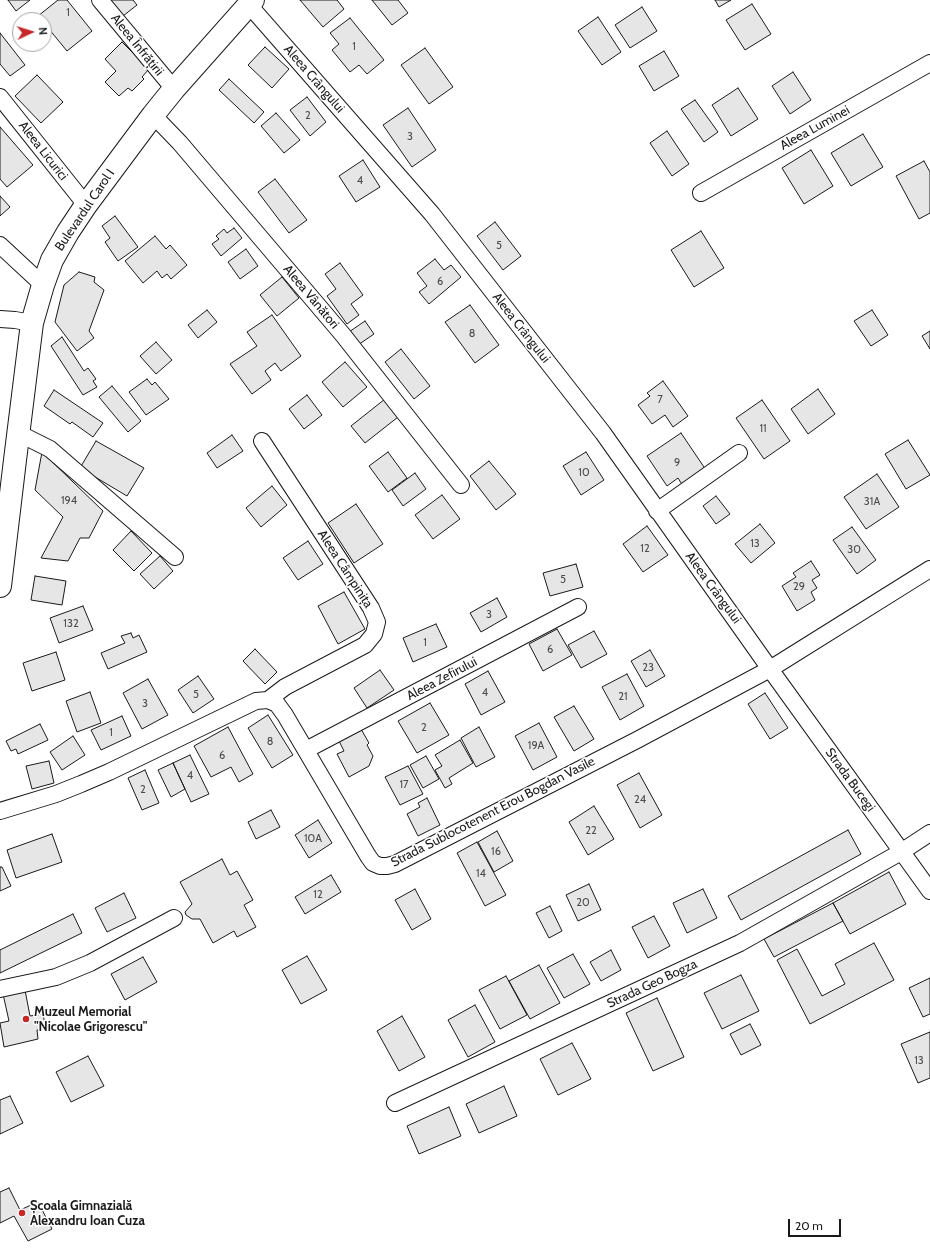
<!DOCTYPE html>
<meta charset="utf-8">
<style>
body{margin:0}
#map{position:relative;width:930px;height:1249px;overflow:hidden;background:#fff;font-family:Cabin,sans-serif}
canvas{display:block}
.north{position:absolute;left:12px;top:12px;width:40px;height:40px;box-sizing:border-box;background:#fff;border:1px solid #a3a3a3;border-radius:50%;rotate:86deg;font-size:11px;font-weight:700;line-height:16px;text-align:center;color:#1a1a1a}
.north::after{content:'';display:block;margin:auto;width:14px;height:18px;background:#c62828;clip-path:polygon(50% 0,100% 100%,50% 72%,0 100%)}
.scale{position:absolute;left:788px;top:1219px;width:53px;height:18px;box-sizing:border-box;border:2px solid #1a1a1a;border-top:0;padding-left:5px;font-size:12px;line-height:14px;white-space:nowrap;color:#1a1a1a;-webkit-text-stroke:3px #fff;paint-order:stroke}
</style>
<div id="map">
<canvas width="930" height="1249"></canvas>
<div class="north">N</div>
<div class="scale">20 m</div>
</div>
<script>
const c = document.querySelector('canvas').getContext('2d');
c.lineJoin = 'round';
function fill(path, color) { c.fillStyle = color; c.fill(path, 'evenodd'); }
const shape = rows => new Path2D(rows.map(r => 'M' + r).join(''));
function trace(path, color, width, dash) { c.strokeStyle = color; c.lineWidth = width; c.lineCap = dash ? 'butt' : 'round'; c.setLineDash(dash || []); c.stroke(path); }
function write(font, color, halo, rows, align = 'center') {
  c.font = font + ' Cabin,sans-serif'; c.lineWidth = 3; c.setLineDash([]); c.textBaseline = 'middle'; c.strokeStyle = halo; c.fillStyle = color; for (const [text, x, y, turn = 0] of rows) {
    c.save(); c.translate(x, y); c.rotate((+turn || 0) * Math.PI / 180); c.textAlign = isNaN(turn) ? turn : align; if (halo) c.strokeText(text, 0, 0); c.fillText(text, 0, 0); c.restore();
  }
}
const building = shape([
 [8,0,30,0,16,11,8,0],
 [58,0,67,0,92,31,67,51,44,23,44,20,41,20,38,16,58,0],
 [111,0,133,0,137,5,123,16,110,1,111,0],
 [300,0,337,0,344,9,323,27,300,0],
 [372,0,398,0,408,13,392,25,372,0],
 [715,0,731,0,719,7,715,0],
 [752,4,771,34,745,50,726,20,752,4],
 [642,7,657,31,630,48,615,25,642,7],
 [598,17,621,52,602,65,578,31,598,17],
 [350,18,384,60,367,74,359,65,350,72,332,50,339,44,330,33,350,18],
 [0,33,25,65,10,76,0,64,0,33],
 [122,42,149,69,142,77,144,79,132,91,128,88,119,96,105,82,116,71,105,59,122,42],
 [265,47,289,69,272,88,248,65,265,47],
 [425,48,453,87,429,104,401,65,425,48],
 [664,51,679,76,654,91,639,66,664,51],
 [793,72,811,100,790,114,772,86,793,72],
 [37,75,63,102,41,123,15,96,37,75],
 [229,79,264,112,254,123,219,90,229,79],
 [738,88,758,119,731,136,712,105,738,88],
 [307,97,326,122,310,136,290,110,307,97],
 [695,100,718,132,704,142,681,109,695,100],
 [408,108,436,150,412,167,383,125,408,108],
 [276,113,300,140,284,153,261,126,276,113],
 [0,127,33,165,7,187,0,179,0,127],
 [667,131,689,164,672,176,650,143,667,131],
 [863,134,883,167,851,186,831,153,863,134],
 [811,150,833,186,804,204,782,168,811,150],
 [363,160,380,187,356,202,339,176,363,160],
 [924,161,930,172,930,213,919,219,896,176,924,161],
 [275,179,307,220,289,233,258,192,275,179],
 [0,196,10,207,0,216,0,196],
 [115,216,138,247,118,261,105,242,110,238,102,226,115,216],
 [495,222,521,256,503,270,477,236,495,222],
 [234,228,242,238,221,256,212,244,219,239,216,236,224,229,227,233,234,228],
 [701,231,724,268,694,287,671,250,701,231],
 [155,236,166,249,170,245,187,265,171,279,167,274,162,278,157,271,143,283,125,261,155,236],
 [246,249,258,266,240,279,228,262,246,249],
 [435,259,444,270,451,265,461,277,429,304,419,292,427,286,417,273,435,259],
 [340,263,363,295,351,304,359,315,347,324,327,296,336,289,325,274,340,263],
 [79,272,95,277,94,282,104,290,89,331,94,338,77,351,55,322,64,285,79,272],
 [282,277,299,298,277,316,260,295,282,277],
 [470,305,499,345,475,363,445,322,470,305],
 [207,310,217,322,198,338,188,325,207,310],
 [872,310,888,335,871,346,854,321,872,310],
 [272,315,301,356,281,371,275,363,265,371,271,380,252,394,230,364,257,346,247,332,272,315],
 [365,321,374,334,355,347,346,334,365,321],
 [930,331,930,349,922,336,930,331],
 [62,337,84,371,88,368,96,379,93,381,97,387,83,395,51,346,62,337],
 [156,342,172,360,156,374,140,356,156,342],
 [401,349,430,386,414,399,385,362,401,349],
 [345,362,367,387,343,407,322,382,345,362],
 [147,379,152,385,155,382,169,399,146,415,129,392,147,379],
 [663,381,688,416,673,427,665,415,652,424,638,405,650,396,647,393,663,381],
 [112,386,141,421,128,432,99,397,112,386],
 [818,389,835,414,808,434,791,409,818,389],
 [54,390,103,423,93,437,72,422,70,424,44,406,54,390],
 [307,395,322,415,304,429,289,409,307,395],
 [385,399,398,417,365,443,351,426,385,399],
 [762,400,790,441,764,459,736,418,762,400],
 [681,433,706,470,683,486,678,478,667,486,647,456,681,433],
 [232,435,243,451,217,468,207,453,232,435],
 [908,440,930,475,906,489,885,454,908,440],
 [96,441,144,468,127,496,80,468,96,441],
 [42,452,103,511,89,538,80,538,68,561,41,558,63,517,35,490,42,452],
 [388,452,407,478,388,492,369,466,388,452],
 [586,452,604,480,581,495,563,466,586,452],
 [489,461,516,494,496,510,470,476,489,461],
 [415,473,426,489,403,506,392,490,415,473],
 [877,474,899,507,866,529,844,497,877,474],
 [272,486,287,505,261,527,246,508,272,486],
 [442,495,460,519,433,539,415,515,442,495],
 [716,496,730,514,716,524,703,506,716,496],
 [356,504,383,544,354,563,328,523,356,504],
 [760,524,775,543,751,563,735,544,760,524],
 [647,526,668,555,643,572,623,544,647,526],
 [852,527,876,560,857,574,833,540,852,527],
 [131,531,152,553,134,571,113,550,131,531],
 [308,541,323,564,298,580,283,558,308,541],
 [160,556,173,571,154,589,140,574,160,556],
 [811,561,820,575,812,580,817,588,811,592,815,600,797,611,782,586,796,577,793,573,811,561],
 [576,564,583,587,550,596,543,573,576,564],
 [35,576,66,581,62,605,31,600,35,576],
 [344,592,365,629,338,644,318,606,344,592],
 [497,598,507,617,481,632,470,613,497,598],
 [83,606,93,630,59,643,50,618,83,606],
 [436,624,447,647,413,662,403,638,436,624],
 [557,629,572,655,543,671,529,644,557,629],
 [594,631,607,654,581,668,568,645,594,631],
 [131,633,133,638,139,635,147,652,108,669,101,653,125,643,121,636,131,633],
 [255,649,277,672,265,684,243,661,255,649],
 [650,650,665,676,646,687,631,661,650,650],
 [56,652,65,680,32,691,23,663,56,652],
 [380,670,394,690,367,708,354,688,380,670],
 [488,671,505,702,481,715,465,684,488,671],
 [627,674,644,706,620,720,602,687,627,674],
 [198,676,214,699,193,713,178,690,198,676],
 [148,679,168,715,142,729,123,693,148,679],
 [90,692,101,723,77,732,66,701,90,692],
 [765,693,788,728,770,739,748,704,765,693],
 [430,703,449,735,417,753,398,721,430,703],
 [574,706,594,739,574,751,554,717,574,706],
 [268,715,293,755,272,768,248,728,268,715],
 [122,716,131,736,101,750,91,730,122,716],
 [539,723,557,757,533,770,515,736,539,723],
 [40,724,48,740,18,754,16,749,11,751,6,741,40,724],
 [228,727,253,774,239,782,231,767,211,777,194,746,228,727],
 [479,727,495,757,476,767,461,738,479,727],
 [361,729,369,743,367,745,373,756,369,766,349,777,337,754,344,751,339,741,361,729],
 [73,736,85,755,62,770,50,752,73,736],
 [460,740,473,763,449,778,452,784,445,788,435,770,442,766,435,755,460,740],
 [190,755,209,794,191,802,173,763,190,755],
 [426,756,439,779,423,788,410,765,426,756],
 [49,761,54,783,32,789,26,766,49,761],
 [173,763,185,789,171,797,158,770,173,763],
 [408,766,423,794,400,805,385,777,408,766],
 [145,770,159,803,142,810,128,778,145,770],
 [639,773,662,815,640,828,617,785,639,773],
 [427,798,440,825,418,836,407,814,420,807,418,803,427,798],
 [594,806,614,839,588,855,569,822,594,806],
 [271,810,280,827,256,839,248,822,271,810],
 [318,820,332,843,309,858,295,835,318,820],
 [848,830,861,854,741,920,728,896,848,830],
 [497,831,513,861,494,872,478,842,497,831],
 [52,834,62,862,16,878,7,850,52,834],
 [477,842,506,895,485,906,457,853,477,842],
 [222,859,230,875,237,871,253,900,244,905,256,927,237,937,234,931,213,943,200,919,192,919,186,915,185,912,192,904,180,882,222,859],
 [0,867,2,867,11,886,0,891,0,867],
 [889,872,906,904,850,934,833,903,889,872],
 [331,875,341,892,305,914,295,897,331,875],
 [589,884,601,910,578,921,566,895,589,884],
 [415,889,431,919,412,930,395,900,415,889],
 [703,889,717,918,687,933,673,903,703,889],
 [124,893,136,918,107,932,95,908,124,893],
 [833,903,843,921,774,957,764,939,833,903],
 [550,906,562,931,549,938,536,913,550,906],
 [73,914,82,933,0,973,0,950,73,914],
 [654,916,670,946,648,958,632,927,654,916],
 [874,943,894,980,810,1024,777,960,797,949,822,996,845,984,835,964,874,943],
 [611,950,621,970,601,981,590,962,611,950],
 [573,954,590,984,564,998,547,968,573,954],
 [307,956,327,990,301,1004,282,970,307,956],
 [143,957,157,982,125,1000,111,974,143,957],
 [539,965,560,1003,530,1019,509,981,539,965],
 [741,975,759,1011,722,1029,704,993,741,975],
 [506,976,527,1015,500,1029,479,990,506,976],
 [930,978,930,1014,923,1017,909,988,930,978],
 [25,990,30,1016,43,1014,46,1029,37,1030,38,1039,4,1047,0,1023,9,1021,3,994,25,990],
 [657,998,684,1057,653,1071,626,1013,657,998],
 [475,1005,495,1042,468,1057,448,1020,475,1005],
 [402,1016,425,1057,399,1071,377,1031,402,1016],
 [750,1024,761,1045,741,1055,730,1034,750,1024],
 [930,1032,930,1078,918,1083,901,1044,930,1032],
 [572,1043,591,1079,558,1095,540,1059,572,1043],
 [88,1056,104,1086,71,1102,56,1072,88,1056],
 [504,1086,517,1116,479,1133,466,1104,504,1086],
 [10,1096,23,1123,0,1134,0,1100,10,1096],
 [449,1107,461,1136,419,1154,407,1126,449,1107],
 [9,1188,20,1210,38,1202,52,1229,28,1241,14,1216,0,1223,0,1192,9,1188]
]);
fill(building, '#e6e6e6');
trace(building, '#1a1a1a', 1);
const minor = shape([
 [100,0,174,89],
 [249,5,432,214,603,433,770,669,930,891],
 [0,97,86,205],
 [153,115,180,143,343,335,461,485],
 [701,193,930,63],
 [0,245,43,285],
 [0,319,15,320,32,323],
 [18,433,50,449,175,557],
 [262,441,371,608,377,622,374,634,365,645,285,687,268,700],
 [657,511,739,453],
 [306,750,578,607],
 [0,811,56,794,81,784,109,772,256,701,268,700,277,704,285,715,368,856,373,863,380,866,387,866,395,864,637,740,770,669,930,569],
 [0,989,56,977,90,963,174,918],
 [395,1103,740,943,901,852,930,833]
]);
const primary = shape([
 [0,586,15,460,32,323,43,285,52,260,68,232,86,205,153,115,174,89,253,0]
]);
trace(minor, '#1a1a1a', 18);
trace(primary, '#1a1a1a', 24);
trace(minor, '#fff', 16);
trace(primary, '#fff', 22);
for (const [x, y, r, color] of [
 [26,1019,4,"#c62828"],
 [22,1213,4,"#c62828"]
]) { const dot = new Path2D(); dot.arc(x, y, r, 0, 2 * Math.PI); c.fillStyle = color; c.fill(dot); trace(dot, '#fff', 1.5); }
write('11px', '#4d4d4d', null, [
 ["1",68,13],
 ["1",354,47],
 ["2",308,116],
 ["3",410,137],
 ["4",360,181],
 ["5",499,246],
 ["6",440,282],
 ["8",472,334],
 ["7",660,400],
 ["11",763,429],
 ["9",677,463],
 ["10",584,473],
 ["194",69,501],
 ["31A",872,502],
 ["13",755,544],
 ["12",645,549],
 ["30",854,550],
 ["5",563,580],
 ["29",799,587],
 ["3",489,615],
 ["132",71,624],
 ["1",425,643],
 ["6",550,650],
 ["23",648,668],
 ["4",485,693],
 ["5",196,695],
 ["21",623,697],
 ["3",145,704],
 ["2",424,728],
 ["1",111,733],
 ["8",270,742],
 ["19A",536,746],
 ["6",222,756],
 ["4",190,776],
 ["17",404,785],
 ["2",143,790],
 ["24",640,800],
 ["22",591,831],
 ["10A",313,839],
 ["16",496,852],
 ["14",481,874],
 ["12",318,895],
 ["20",583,903],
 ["13",919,1061]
]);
write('13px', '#1a1a1a', '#fff', [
 ["Aleea Înfrățirii",137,45,51],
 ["Aleea Crângului",314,79,49],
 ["Aleea Luminei",815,128,-29],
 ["Aleea Licurici",43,151,52],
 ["Bulevardul Carol I",85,210,-56],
 ["Aleea Vânători",311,297,50],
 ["Aleea Crângului",521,328,52],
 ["Aleea Câmpinița",345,569,57],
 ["Aleea Crângului",713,588,54],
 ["Aleea Zefirului",442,679,-28],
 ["Strada Bucegi",850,780,54],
 ["Strada Sublocotenent Erou Bogdan Vasile",493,812,-27],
 ["Strada Geo Bogza",652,984,-25]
]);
write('bold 13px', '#1a1a1a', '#fff', [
 ["Muzeul Memorial",34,1012],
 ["\"Nicolae Grigorescu\"",34,1027],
 ["Școala Gimnazială",30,1206],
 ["Alexandru Ioan Cuza",30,1221]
], 'left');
</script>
